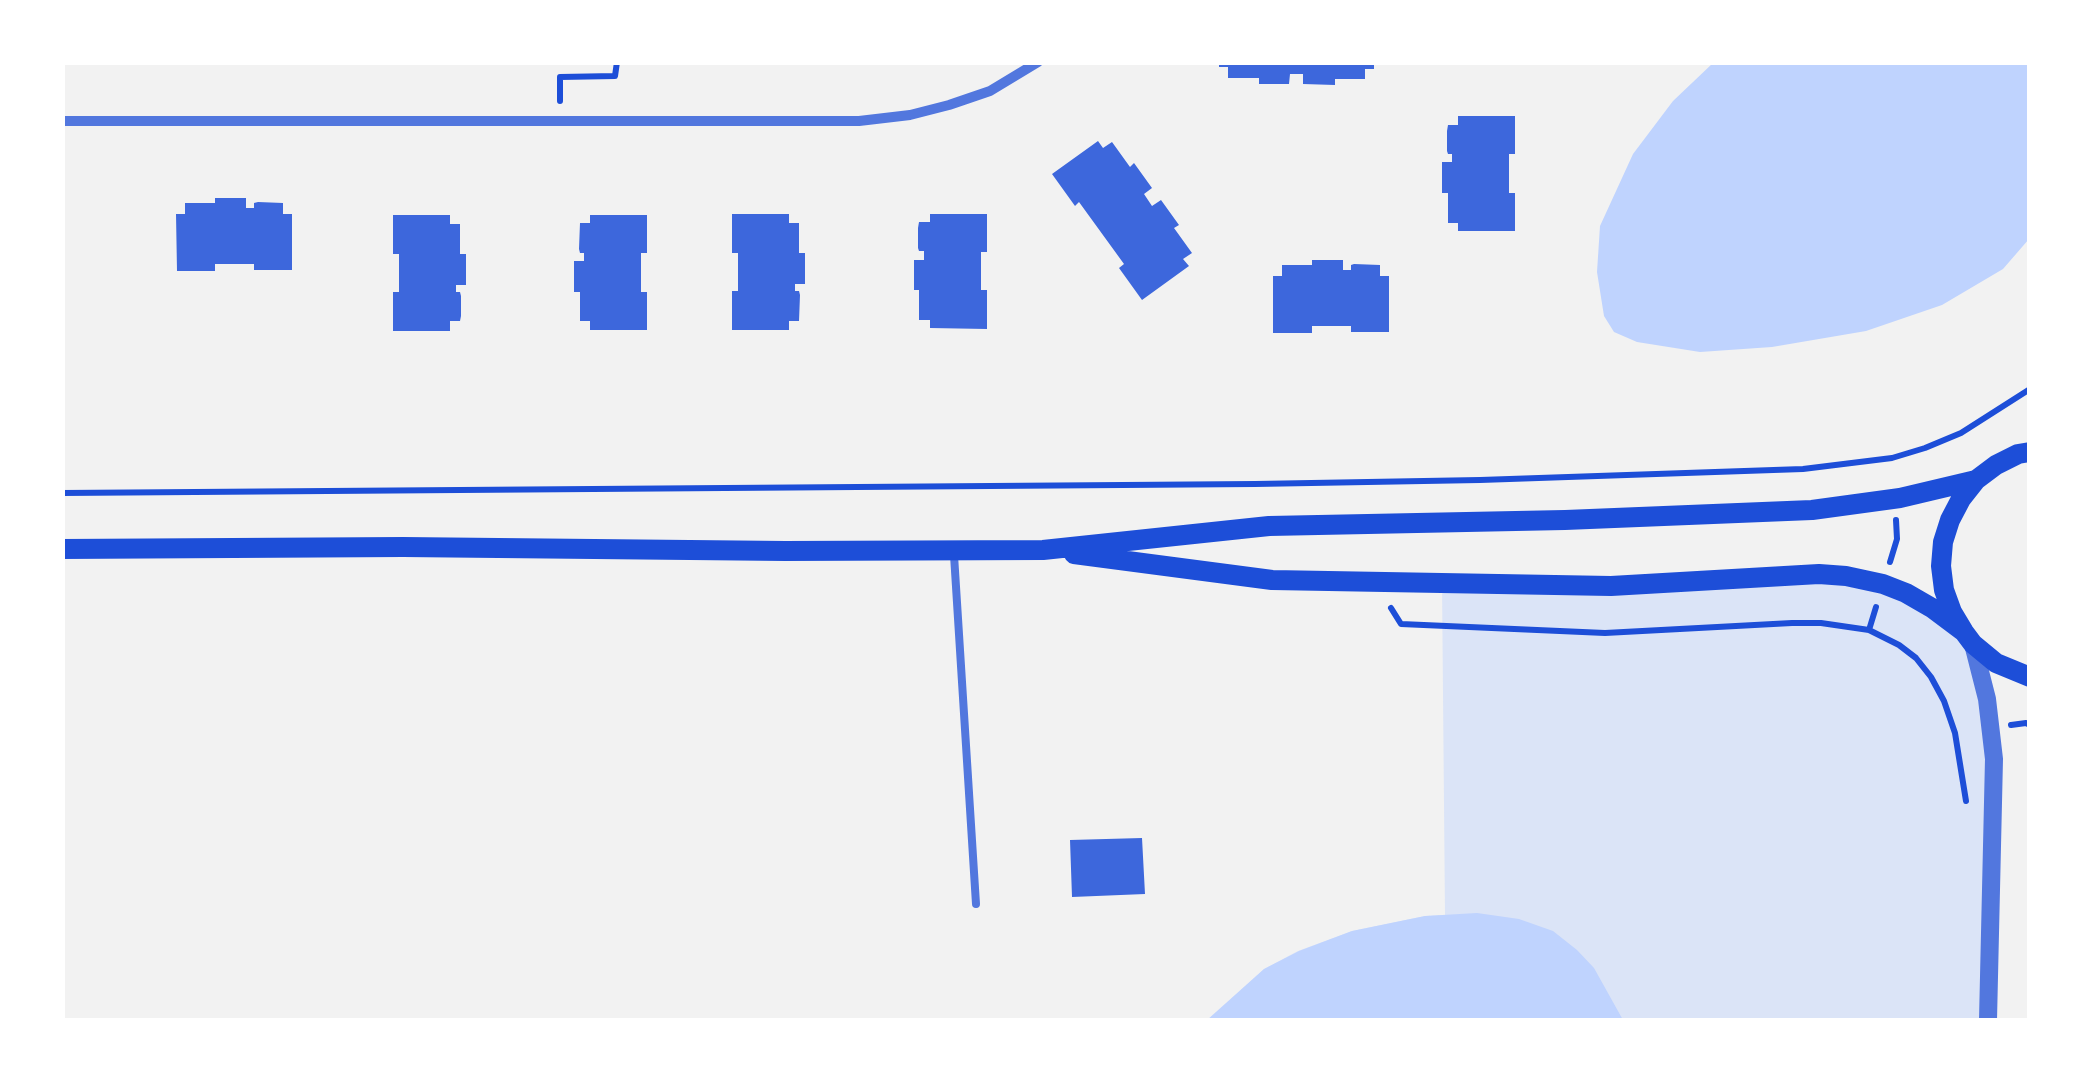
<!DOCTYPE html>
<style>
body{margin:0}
#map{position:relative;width:2092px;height:1083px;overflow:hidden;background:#f2f2f2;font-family:"Crimson Pro",serif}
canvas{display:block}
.frame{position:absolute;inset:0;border:65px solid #fff;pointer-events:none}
</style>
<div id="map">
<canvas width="2092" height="1083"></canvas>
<div class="frame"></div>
</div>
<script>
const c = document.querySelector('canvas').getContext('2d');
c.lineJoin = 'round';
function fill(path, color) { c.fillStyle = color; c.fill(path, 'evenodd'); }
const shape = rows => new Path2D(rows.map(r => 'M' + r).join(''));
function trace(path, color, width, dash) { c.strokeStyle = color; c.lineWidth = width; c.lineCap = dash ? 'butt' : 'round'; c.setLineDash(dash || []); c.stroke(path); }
fill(shape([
 [1866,580,1964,632,1987,699,1988,1020,1208,1020,1264,969,1298,951,1352,931,1425,916,1445,915,1442,583]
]), '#dbe4f7');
fill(shape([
 [1713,63,2029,63,2029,239,2003,269,1942,305,1866,331,1772,347,1700,352,1637,342,1614,332,1604,316,1597,272,1600,226,1633,154,1673,101],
 [1477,913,1519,919,1553,931,1577,950,1594,968,1623,1020,1207,1020,1264,969,1299,951,1352,931,1425,916]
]), '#bfd3fe');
fill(shape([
 [1219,62,1374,62,1374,69,1365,69,1365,79,1335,79,1335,85,1303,84,1303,74,1290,74,1289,84,1259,84,1259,78,1228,78,1228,67,1219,67],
 [1458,116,1515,116,1515,154,1509,154,1509,193,1515,193,1515,231,1458,231,1458,223,1448,223,1448,193,1442,193,1442,162,1452,162,1452,154,1448,154,1447,151,1447,131,1448,125,1458,125],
 [1098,141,1103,148,1112,142,1130,167,1134,163,1152,188,1144,194,1152,206,1161,200,1179,225,1174,228,1192,253,1183,259,1189,266,1142,300,1119,268,1124,264,1079,202,1075,206,1052,174],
 [215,198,246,198,246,208,254,208,254,203,258,202,283,203,283,214,292,214,292,270,254,270,254,264,215,264,215,271,177,271,176,214,185,214,185,203,215,203],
 [732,214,789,214,789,223,799,223,799,253,805,253,805,284,795,284,795,291,799,291,800,295,799,321,789,321,789,330,732,330,732,291,738,291,738,253,732,253],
 [930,214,987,214,987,252,981,252,981,290,987,290,987,329,930,328,930,320,919,320,919,290,914,290,914,260,924,260,924,251,919,251,918,248,918,228,919,222,930,222],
 [393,215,450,215,450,224,460,224,460,254,466,254,466,285,456,285,456,292,460,292,461,296,461,316,460,321,450,321,450,331,393,331,393,292,399,292,399,254,393,254],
 [590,215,647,215,647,253,641,253,641,292,647,292,647,330,590,330,590,321,580,321,580,292,574,292,574,261,584,261,584,253,580,253,579,249,580,223,590,223],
 [1312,260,1343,260,1343,270,1351,270,1351,265,1354,264,1380,265,1380,276,1389,276,1389,332,1351,332,1351,326,1312,326,1312,333,1273,333,1273,276,1282,276,1282,265,1312,265],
 [1142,838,1145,894,1072,897,1070,840]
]), '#3d67dc');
trace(shape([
 [560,101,560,77,615,76,617,62],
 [62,493,1255,484,1480,480,1803,469,1892,458,1925,448,1961,433,2030,389],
 [1890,562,1897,539,1896,520],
 [1391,608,1401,624,1605,633,1792,623,1821,623,1869,630,1899,645,1916,658,1931,677,1944,701,1955,733,1966,801],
 [1869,630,1876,607],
 [2011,725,2026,723,2030,725]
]), '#1d4ed8', 6);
trace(shape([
 [954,555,976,904]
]), '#5277de', 8);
trace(shape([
 [62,121,859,121,910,115,949,105,990,91,1038,62]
]), '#5277de', 10);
trace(shape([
 [1973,644,1987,699,1994,759,1988,1020]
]), '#5277de', 18);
trace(shape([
 [2030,452,2018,454,1996,465,1976,480,1961,499,1950,520,1943,542,1941,566,1944,590,1952,612,1964,632,1973,644,1996,663,2030,677],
 [62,549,403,547,785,551,1043,550,1269,526,1565,520,1812,510,1900,498,1976,480],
 [1074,554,1272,580,1611,586,1819,574,1846,576,1883,584,1906,593,1932,608,1964,632]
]), '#1d4ed8', 20);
</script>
